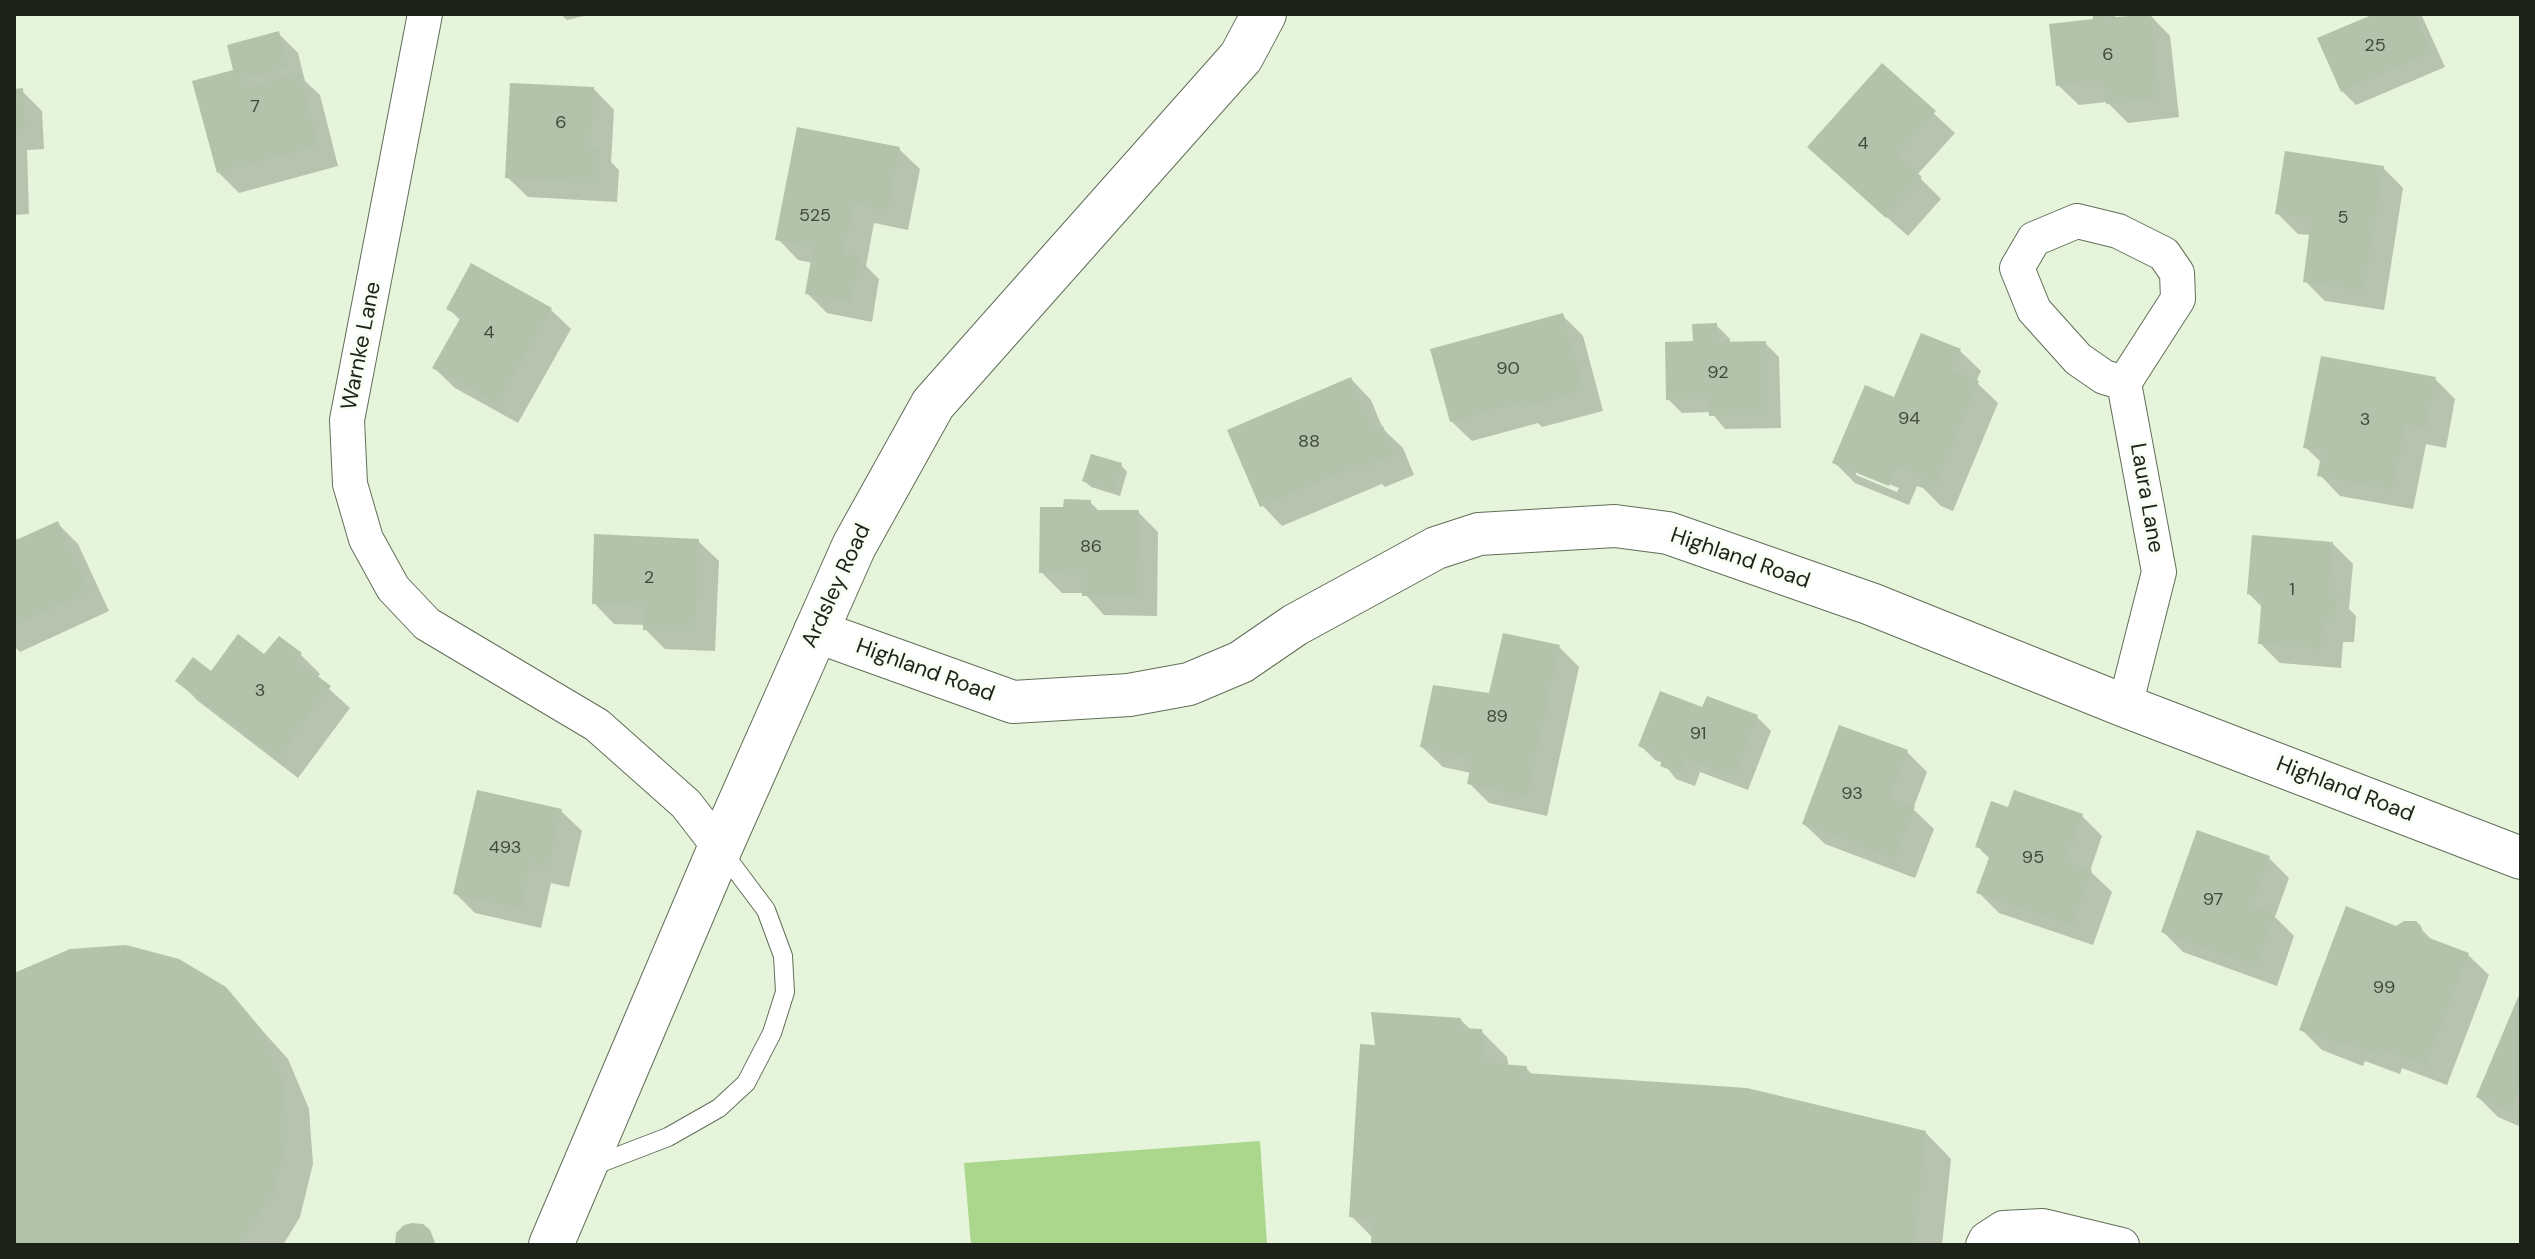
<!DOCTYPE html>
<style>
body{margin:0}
#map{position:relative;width:2535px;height:1259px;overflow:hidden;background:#e5f4db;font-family:"DM Sans",sans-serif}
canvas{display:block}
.frame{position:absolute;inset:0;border:16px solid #1c2219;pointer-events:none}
</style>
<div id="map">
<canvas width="2535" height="1259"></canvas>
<div class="frame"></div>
</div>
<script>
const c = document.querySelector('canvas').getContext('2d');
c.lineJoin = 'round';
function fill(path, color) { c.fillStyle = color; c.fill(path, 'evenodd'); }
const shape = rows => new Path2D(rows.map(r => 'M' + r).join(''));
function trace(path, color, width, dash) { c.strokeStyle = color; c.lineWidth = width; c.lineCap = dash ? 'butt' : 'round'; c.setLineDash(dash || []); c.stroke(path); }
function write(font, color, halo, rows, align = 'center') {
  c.font = font + ' "DM Sans",sans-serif'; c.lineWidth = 6; c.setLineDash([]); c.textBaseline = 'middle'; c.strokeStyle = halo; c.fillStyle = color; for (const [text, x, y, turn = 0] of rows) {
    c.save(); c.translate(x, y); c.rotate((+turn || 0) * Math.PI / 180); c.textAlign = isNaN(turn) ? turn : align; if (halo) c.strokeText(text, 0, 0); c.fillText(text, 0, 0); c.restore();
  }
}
fill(shape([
 [1260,1141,1267,1245,971,1245,964,1163]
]), '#aad78c');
fill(shape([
 [560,14,593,14,567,20],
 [2095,14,2113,14,2118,19,2150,15,2170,36,2179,117,2128,123,2107,102,2079,105,2058,85,2095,20],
 [2379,14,2421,14,2445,67,2356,105,2342,91],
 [278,33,298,53,305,81,320,95,338,166,239,193,218,172,236,71],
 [1882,66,1955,133,1917,175,1941,199,1908,236,1830,167],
 [594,89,614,110,611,162,619,170,617,202,528,197,507,177],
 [14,91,22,91,42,111,44,149,27,150,29,214,14,215],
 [899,149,920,169,908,230,874,223,866,266,879,279,872,322,827,313,807,293,813,263,798,260,778,239],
 [2383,168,2403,188,2384,310,2325,301,2305,281,2311,235,2298,234,2277,213],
 [448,308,550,309,571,329,518,423,455,388,434,368,461,321],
 [1562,315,1583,336,1603,411,1542,427,1538,423,1472,441,1451,421],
 [1716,325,1730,339,1730,344,1765,343,1779,357,1781,428,1725,429,1711,412,1682,413,1668,399,1695,343],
 [1922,335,1960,351,1981,371,1976,382,1998,403,1953,511,1941,506,1923,488,1917,486,1909,505,1855,483,1835,463,1895,399],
 [1856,471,1899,488,1897,492,1856,475],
 [1351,379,1371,400,1383,429,1403,448,1414,475,1385,487,1382,484,1282,526,1262,505],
 [2435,379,2455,399,2446,448,2426,444,2413,509,2340,496,2320,475,2322,463,2305,447],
 [1121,465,1127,472,1120,496,1091,487,1084,481],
 [1090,502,1100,512,1138,512,1158,532,1157,616,1104,615,1084,593,1062,593,1041,572],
 [57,523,78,544,109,611,20,652,14,646,14,536,19,541],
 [698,541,719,561,715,651,665,649,645,629,645,625,614,624,594,603],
 [2333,544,2353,564,2349,609,2356,616,2354,642,2343,642,2341,668,2280,663,2260,643,2263,608,2249,594],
 [1559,647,1579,667,1547,816,1489,803,1469,783,1471,773,1443,767,1422,747],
 [300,654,320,674,317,678,350,708,298,778,198,701,177,680,211,674,265,657],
 [1708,698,1757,717,1771,731,1748,790,1700,772,1695,786,1676,779,1663,763,1655,760,1641,746,1704,710],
 [1907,752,1927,772,1913,809,1934,829,1915,878,1825,844,1804,824],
 [561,811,582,831,569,887,551,883,541,928,475,913,455,893],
 [2082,816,2102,836,2090,871,2112,892,2093,945,1999,913,1978,892,1990,859,1977,846],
 [2269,858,2289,878,2275,917,2294,936,2277,986,2183,952,2163,932],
 [2397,928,2420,928,2434,942,2468,955,2489,975,2447,1085,2402,1068,2400,1074,2365,1061,2363,1066,2322,1050,2301,1029],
 [14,976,225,989,288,1059,309,1109,313,1164,300,1217,283,1245,14,1245],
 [2521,995,2521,1127,2498,1117,2478,1097],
 [1461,1020,1471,1030,1481,1031,1507,1057,1509,1067,1526,1068,1533,1075,1925,1132,1951,1159,1942,1245,1375,1245,1373,1238,1351,1216,1377,1048]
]), '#0003');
fill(shape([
 [2093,14,2106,14,2107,18,2151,14,2160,98,2106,104,2103,80,2056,86,2049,24,2093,19],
 [2374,14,2416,14,2432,53,2341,92,2317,38],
 [279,31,288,67,245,79,247,87,300,72,319,146,217,173,192,81,233,70,227,45],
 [1882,63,1936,111,1897,155,1922,177,1886,218,1807,147],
 [510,83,594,87,591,147,600,147,598,183,505,178],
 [23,88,25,129,14,130,14,89],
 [797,127,900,147,888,211,854,204,844,254,860,257,852,303,805,294,813,248,775,240],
 [2285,151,2384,166,2364,291,2303,282,2311,219,2275,214],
 [471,263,552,308,497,404,432,368,461,317,446,309],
 [1563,313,1584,391,1520,408,1519,403,1450,422,1430,349],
 [1717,323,1717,342,1766,341,1768,415,1709,416,1708,399,1666,400,1665,342,1693,341,1692,324],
 [1921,333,1961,349,1952,370,1979,381,1933,492,1919,486,1923,477,1897,467,1889,486,1832,463,1865,385,1894,397],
 [2321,356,2436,377,2426,429,2406,425,2393,490,2317,476,2322,451,2303,448],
 [1351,377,1373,429,1383,426,1395,455,1363,468,1361,464,1260,507,1227,430],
 [1091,454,1122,463,1114,491,1082,481],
 [1064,499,1091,500,1090,510,1139,510,1138,596,1082,596,1082,574,1039,573,1040,507,1063,507],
 [58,521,90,591,14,626,14,541],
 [594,534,699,539,695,632,643,630,643,606,592,604],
 [2252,535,2333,542,2329,593,2337,594,2335,623,2323,622,2321,649,2258,644,2262,596,2247,594],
 [1503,633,1560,645,1527,797,1467,784,1472,759,1420,747,1433,685,1489,693],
 [238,634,264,654,279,636,302,653,296,660,331,686,277,759,175,681,193,657,211,671],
 [1660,691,1702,707,1707,696,1758,715,1734,778,1686,759,1681,774,1660,766,1664,757,1638,746],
 [1839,725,1908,750,1890,798,1915,807,1895,859,1802,824],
 [477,790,562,809,549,867,531,863,521,909,453,894],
 [2014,790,2083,814,2066,861,2092,870,2072,926,1976,893,1990,855,1982,852,1983,849,1975,847,1991,801,2008,807],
 [2197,830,2270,856,2252,906,2275,914,2256,967,2161,932],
 [2346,906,2396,926,2404,921,2416,921,2421,926,2424,936,2469,953,2426,1066,2382,1049,2379,1055,2345,1042,2343,1047,2299,1030],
 [126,945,179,959,226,987,262,1030,283,1081,288,1137,275,1191,240,1245,14,1245,14,973,70,949],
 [2521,990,2521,1085,2510,1112,2476,1097],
 [1371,1012,1461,1018,1461,1028,1482,1029,1487,1063,1527,1066,1526,1073,1747,1088,1926,1131,1915,1245,1371,1243,1372,1220,1349,1217,1360,1044,1375,1045],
 [412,1223,423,1224,430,1230,436,1245,395,1245,396,1233,404,1225]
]), '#b3c2aa');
const service = shape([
 [590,1167,668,1137,719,1108,746,1083,772,1033,785,992,783,956,766,910,721,850]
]);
const minor = shape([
 [425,14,347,420,350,484,366,539,393,588,427,624,597,725,686,804,720,848],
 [2077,221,2118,231,2164,254,2177,273,2178,299,2124,383,2104,377,2078,359,2034,310,2017,268,2034,239,2077,221],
 [2124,383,2159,572,2125,706],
 [1983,1245,1986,1239,2003,1228,2043,1226,2122,1245]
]);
const tertiary = shape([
 [815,631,1013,702,1129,695,1189,684,1241,662,1295,625,1436,548,1479,534,1615,526,1668,533,1871,604,2125,706,2521,858]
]);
const secondary = shape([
 [551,1245,720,848,854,546,933,404,1241,57,1264,14]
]);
trace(service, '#616f59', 20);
trace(minor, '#616f59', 36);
trace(tertiary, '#616f59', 44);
trace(secondary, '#616f59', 46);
trace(service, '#fff', 18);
trace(minor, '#fff', 34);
trace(tertiary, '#fff', 42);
trace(secondary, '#fff', 44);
write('18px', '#424a3d', null, [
 ["25",2375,46],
 ["6",2108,55],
 ["7",255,107],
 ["6",561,123],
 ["4",1863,144],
 ["525",815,216],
 ["5",2343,218],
 ["4",489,333],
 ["90",1508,369],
 ["92",1718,373],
 ["94",1909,419],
 ["3",2365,420],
 ["88",1309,442],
 ["86",1091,547],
 ["2",649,578],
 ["1",2292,590],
 ["3",260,691],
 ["89",1497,717],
 ["91",1698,734],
 ["93",1852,794],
 ["493",505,848],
 ["95",2033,858],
 ["97",2213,900],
 ["99",2384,988]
]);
write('22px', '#1c2219', '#f8fef4', [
 ["Warnke Lane",362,346,-79],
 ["Laura Lane",2146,498,80],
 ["Highland Road",1740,559,19],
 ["Ardsley Road",837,586,-65],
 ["Highland Road",925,671,20],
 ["Highland Road",2345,790,21]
]);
</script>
